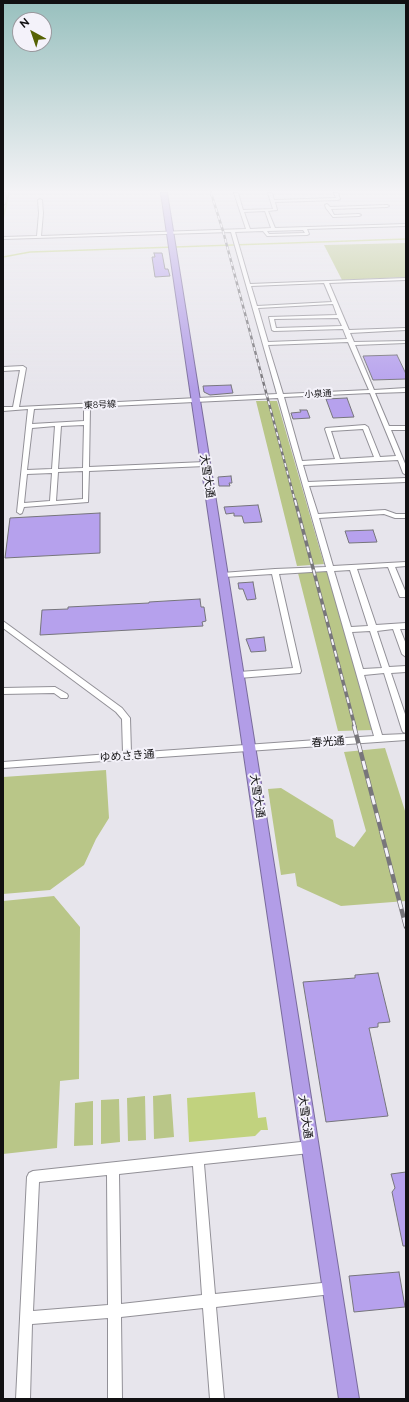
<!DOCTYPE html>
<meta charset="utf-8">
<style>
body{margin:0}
#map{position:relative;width:409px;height:1402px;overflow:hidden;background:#e7e5ec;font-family:Raleway,sans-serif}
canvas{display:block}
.frame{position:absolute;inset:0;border:4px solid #111012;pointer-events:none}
.north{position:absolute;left:12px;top:12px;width:40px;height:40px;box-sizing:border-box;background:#f4f2fa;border:1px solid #99989d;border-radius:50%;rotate:320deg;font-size:11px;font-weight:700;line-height:16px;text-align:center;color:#111012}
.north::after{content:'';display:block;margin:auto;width:14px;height:18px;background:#566204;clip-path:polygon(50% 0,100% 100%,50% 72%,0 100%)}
</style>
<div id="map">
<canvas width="409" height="1402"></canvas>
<div class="frame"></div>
<div class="north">N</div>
</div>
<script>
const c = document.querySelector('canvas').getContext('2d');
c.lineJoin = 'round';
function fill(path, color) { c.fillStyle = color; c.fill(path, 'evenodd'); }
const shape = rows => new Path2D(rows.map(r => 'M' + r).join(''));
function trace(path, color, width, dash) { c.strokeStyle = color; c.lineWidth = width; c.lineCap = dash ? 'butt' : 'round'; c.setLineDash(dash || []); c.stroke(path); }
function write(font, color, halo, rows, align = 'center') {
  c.font = font + ' Raleway,"Noto Sans JP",sans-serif'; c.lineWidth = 4; c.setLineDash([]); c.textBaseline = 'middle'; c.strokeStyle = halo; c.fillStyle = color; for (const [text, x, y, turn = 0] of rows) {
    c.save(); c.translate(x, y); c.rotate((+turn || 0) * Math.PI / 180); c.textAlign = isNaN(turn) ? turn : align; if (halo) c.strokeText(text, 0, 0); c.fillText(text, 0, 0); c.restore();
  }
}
fill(shape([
 [406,243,406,277,342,280,324,245],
 [256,401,277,401,324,564,297,566],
 [327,571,373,730,338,731,298,573],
 [385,748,406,814,406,901,341,906,297,886,295,873,281,875,268,789,281,788,333,820,336,837,354,847,366,831,344,752],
 [106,770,109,818,96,839,84,865,50,890,3,894,3,777],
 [54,896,80,927,79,1079,60,1081,57,1148,3,1154,3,901],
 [171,1094,174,1137,154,1139,153,1096],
 [145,1096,146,1140,128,1141,127,1098],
 [119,1099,120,1142,101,1144,101,1100],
 [93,1101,93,1145,74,1146,75,1103]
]), '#b9c688');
fill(shape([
 [255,1092,258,1118,266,1117,268,1130,261,1130,255,1136,189,1142,187,1098]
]), '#c1d27e');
trace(shape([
 [3,219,9,193],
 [3,257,30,252,406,239]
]), '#c1d27e', 1.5);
const building = shape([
 [154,253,162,253,165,269,168,269,170,276,155,277,152,257,155,257,154,253],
 [397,355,406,374,406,379,373,380,363,356,397,355],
 [231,385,233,393,210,395,204,392,203,386,231,385],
 [347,398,354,417,333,418,326,399,347,398],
 [300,410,307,410,310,418,293,419,291,413,301,412,300,410],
 [231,476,232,483,229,483,230,486,219,486,218,477,231,476],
 [258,505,262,522,244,523,242,516,234,516,234,513,226,514,224,507,258,505],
 [100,513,100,553,5,558,10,518,100,513],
 [373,530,377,542,349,543,345,531,373,530],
 [253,582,256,599,247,600,243,589,239,589,238,583,253,582],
 [200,599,201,607,204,607,206,621,202,622,203,626,40,635,42,610,68,609,68,607,149,603,149,602,200,599],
 [264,637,266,651,251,652,246,639,264,637],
 [378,973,390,1022,378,1023,378,1027,369,1028,388,1116,326,1122,303,982,355,978,355,975,378,973],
 [406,1172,406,1246,403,1246,392,1192,395,1188,391,1174,406,1172],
 [399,1272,405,1307,354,1312,349,1276,399,1272]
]);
fill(building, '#b6a1ed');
trace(building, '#76757b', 1);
const minor = shape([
 [3,193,5,193,6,197,5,204,3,205,3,193],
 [234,193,238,193,243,210,273,209,268,193,272,193,274,200,336,198,334,193,338,193,340,199,338,200,275,202,277,210,268,211,275,228,406,224,406,226,307,229,309,234,307,235,267,236,263,231,235,232,250,284,406,278,406,280,329,283,349,330,406,328,406,330,350,333,354,342,406,341,406,343,355,345,374,390,406,388,406,392,375,393,389,426,406,426,406,430,391,430,406,466,406,475,403,473,398,460,303,465,308,482,406,478,406,482,309,486,318,514,385,510,396,514,406,514,406,518,395,518,384,514,319,518,333,566,406,562,406,566,395,567,406,593,406,597,400,597,399,595,388,567,357,569,376,625,406,623,406,629,400,629,406,644,406,657,402,654,393,629,377,631,389,667,406,666,406,672,391,673,406,717,406,733,403,732,402,730,384,673,364,675,382,735,406,734,406,740,3,768,3,762,123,753,122,719,116,712,3,628,3,621,122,708,130,718,131,753,374,736,327,571,279,574,301,671,300,673,239,678,235,675,239,672,293,668,272,574,224,577,221,575,222,573,275,569,326,567,278,398,90,407,89,467,205,462,208,464,205,466,89,471,88,502,24,507,22,513,20,514,17,512,28,409,3,411,3,407,13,407,20,370,3,371,3,367,23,366,26,368,19,407,277,394,231,232,3,239,3,237,37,236,39,213,38,200,40,199,42,200,43,213,41,236,246,229,234,193],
 [265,211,271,228,250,229,244,212,265,211],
 [303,230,305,233,269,234,267,231,303,230],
 [324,283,332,302,257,306,251,286,324,283],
 [333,304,337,315,269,317,272,330,274,331,343,329,347,339,268,342,258,308,333,304],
 [338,318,342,326,276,328,274,319,338,318],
 [348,342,369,390,283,394,268,345,348,342],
 [370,393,396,456,380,457,368,427,365,425,326,428,325,429,335,459,302,461,284,397,370,393],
 [84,407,84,421,32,424,34,409,84,407],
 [84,425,83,468,58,469,61,426,84,425],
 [55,426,52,469,27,470,32,428,55,426],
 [363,429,374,457,340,459,331,431,363,429],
 [83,471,83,499,56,501,58,472,83,471],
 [52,473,50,501,24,503,27,474,52,473],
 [350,570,368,626,351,627,334,571,350,570],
 [370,631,382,668,363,669,352,632,370,631],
 [327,204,330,207,387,205,389,206,387,207,331,209,334,215,359,214,361,215,359,216,333,217,326,208,325,205,327,204],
 [55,687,67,694,68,696,67,698,61,698,54,693,3,694,3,688,55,687],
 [310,1141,314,1143,316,1147,314,1151,310,1153,204,1164,215,1294,332,1282,337,1283,338,1288,337,1293,332,1294,216,1307,224,1399,210,1399,203,1308,121,1317,122,1399,108,1399,108,1318,32,1324,30,1399,16,1399,27,1177,29,1173,33,1171,310,1141],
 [193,1166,202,1295,121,1304,119,1174,193,1166],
 [107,1175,108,1305,33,1311,39,1182,107,1175]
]);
const highway = shape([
 [161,193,167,193,359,1399,339,1399,161,193]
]);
trace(minor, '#929097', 2);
trace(highway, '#7a6c9c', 2);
fill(minor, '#fff');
fill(highway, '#b29de7');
const railFar2 = shape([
 [211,193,223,231,295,501]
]);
const railFar1 = shape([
 [295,500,355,727]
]);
const rail = shape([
 [354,726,406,927]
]);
trace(railFar2, '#78767b', 2.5);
trace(railFar1, '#78767b', 3.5);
trace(rail, '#78767b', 4.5);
trace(railFar2, '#f4f2fa', 1.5, [4]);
trace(railFar1, '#f4f2fa', 2, [6]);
trace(rail, '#f4f2fa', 3, [9]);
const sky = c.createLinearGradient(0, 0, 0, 390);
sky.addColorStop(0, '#98c0be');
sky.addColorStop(0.49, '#f4f3f6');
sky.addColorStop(1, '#f4f3f600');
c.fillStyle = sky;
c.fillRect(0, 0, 409, 390);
write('9px', '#111012', '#f4f2fa', [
 ["小泉通",318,394,-3],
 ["東8号線",100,405,-3]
]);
write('11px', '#111012', '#f4f2fa', [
 ["大雪大通",207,476,81],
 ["春光通",328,742,-4],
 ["ゆめさき通",127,756,-4],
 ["大雪大通",257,796,81],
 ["大雪大通",305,1117,82]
]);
</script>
